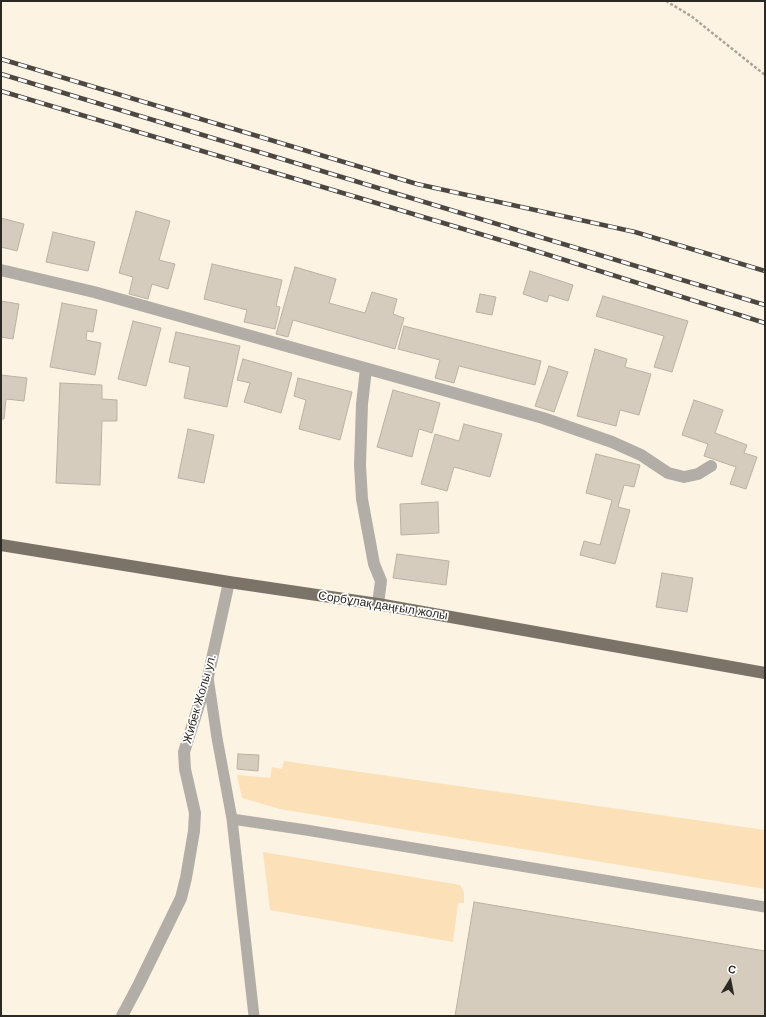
<!DOCTYPE html>
<meta charset="utf-8">
<style>
body{margin:0}
#map{position:relative;width:766px;height:1017px;overflow:hidden;background:#fdf3e3;font-family:Helvetica,sans-serif}
canvas{display:block}
.frame{position:absolute;inset:0;border:2px solid #2c2823;pointer-events:none}
.north{position:absolute;left:710px;top:961px;width:40px;height:40px;-webkit-text-stroke:3px #fff;paint-order:stroke;rotate:10deg;font-size:11px;font-weight:700;line-height:16px;text-align:center;color:#2c2823}
.north::after{content:'';display:block;margin:auto;width:14px;height:18px;background:#2c2823;clip-path:polygon(50% 0,100% 100%,50% 72%,0 100%)}
</style>
<div id="map">
<canvas width="766" height="1017"></canvas>
<div class="frame"></div>
<div class="north">С</div>
</div>
<script>
const c = document.querySelector('canvas').getContext('2d');
c.lineJoin = 'round';
function fill(path, color) { c.fillStyle = color; c.fill(path, 'evenodd'); }
const shape = rows => new Path2D(rows.map(r => 'M' + r).join(''));
function trace(path, color, width, dash) { c.strokeStyle = color; c.lineWidth = width; c.lineCap = dash ? 'butt' : 'round'; c.setLineDash(dash || []); c.stroke(path); }
function write(font, color, halo, rows, align = 'center') {
  c.font = font + ' Helvetica,sans-serif'; c.lineWidth = 3.5; c.setLineDash([]); c.textBaseline = 'middle'; c.strokeStyle = halo; c.fillStyle = color; for (const [text, x, y, turn = 0] of rows) {
    c.save(); c.translate(x, y); c.rotate((+turn || 0) * Math.PI / 180); c.textAlign = isNaN(turn) ? turn : align; if (halo) c.strokeText(text, 0, 0); c.fillText(text, 0, 0); c.restore();
  }
}
fill(shape([
 [284,761,765,830,765,889,280,809,242,798,237,775,270,778,272,767,282,769],
 [263,852,460,885,464,892,464,903,458,903,453,942,270,910]
]), '#fbe0b8');
const building = shape([
 [136,211,170,221,159,260,175,264,168,289,152,284,148,299,129,294,133,277,119,273,136,211],
 [1,218,24,224,17,251,1,247,1,218],
 [53,232,95,242,88,271,46,262,53,232],
 [212,264,282,280,276,306,280,307,275,329,244,322,247,310,204,299,212,264],
 [295,267,336,279,329,303,365,313,372,292,397,299,393,314,404,318,395,349,293,320,288,337,276,334,295,267],
 [530,271,573,285,568,301,549,295,547,302,523,294,530,271],
 [480,294,496,297,492,315,476,312,480,294],
 [603,296,688,321,672,372,654,367,664,336,596,316,603,296],
 [1,301,19,304,13,339,1,337,1,301],
 [62,303,97,310,93,332,87,331,86,340,101,343,95,375,50,367,62,303],
 [133,321,161,328,146,386,118,379,133,321],
 [404,326,541,361,535,385,459,366,454,383,435,378,440,360,398,349,404,326],
 [176,332,240,346,227,407,184,398,190,367,169,362,176,332],
 [595,349,627,359,625,367,651,374,639,415,620,410,616,426,577,416,595,349],
 [243,359,292,373,281,413,244,402,250,383,237,380,243,359],
 [549,366,568,372,554,412,535,406,549,366],
 [1,375,27,378,24,401,6,399,4,419,1,419,1,375],
 [298,378,352,392,340,440,299,429,306,400,294,396,298,378],
 [60,383,102,385,102,399,117,400,117,421,102,421,100,485,56,483,60,383],
 [393,390,440,403,432,433,419,429,412,457,377,447,393,390],
 [694,400,723,410,715,433,747,445,744,453,757,457,746,489,730,484,736,467,704,456,708,444,682,435,694,400],
 [464,424,502,434,490,477,454,467,447,491,421,484,435,434,459,441,464,424],
 [188,429,214,435,204,483,178,478,188,429],
 [596,454,640,465,634,487,624,485,618,507,630,510,615,564,580,555,584,541,600,545,612,500,586,493,596,454],
 [438,502,439,533,401,535,400,504,438,502],
 [397,554,449,561,446,585,393,578,397,554],
 [662,573,693,578,687,612,656,607,662,573],
 [238,754,259,755,258,771,237,769,238,754],
 [474,902,765,951,765,1016,455,1016,474,902]
]);
fill(building, '#d6ccbd');
trace(building, '#bbb1a2', 1);
trace(shape([
 [666,1,691,16,765,75]
]), '#aba398', 2.5, [3, 2]);
trace(shape([
 [208,677,217,738,232,819],
 [254,1016,232,819,306,830,765,907]
]), '#b2aea7', 11);
trace(shape([
 [1,270,94,292,543,418,612,442,641,455,668,473,684,477,698,474,711,466],
 [366,369,362,404,360,465,362,499,374,564,381,581,378,604],
 [122,1016,139,984,181,898,186,878,194,831,195,813,185,769,184,752,189,736,208,677,229,582]
]), '#b2aea7', 12);
trace(shape([
 [1,545,229,582,378,604,765,673]
]), '#7b7368', 12);
const rail = shape([
 [1,59,417,184,635,232,765,271],
 [1,74,765,305],
 [1,91,517,245,765,323]
]);
trace(rail, '#4c4740', 4.5);
trace(rail, '#fff', 3, [9]);
write('12px', '#2c2823', '#fff', [
 ["Сорбұлақ даңғыл жолы",383,606,9],
 ["Жибек Жолы ул.",200,699,-74]
]);
</script>
